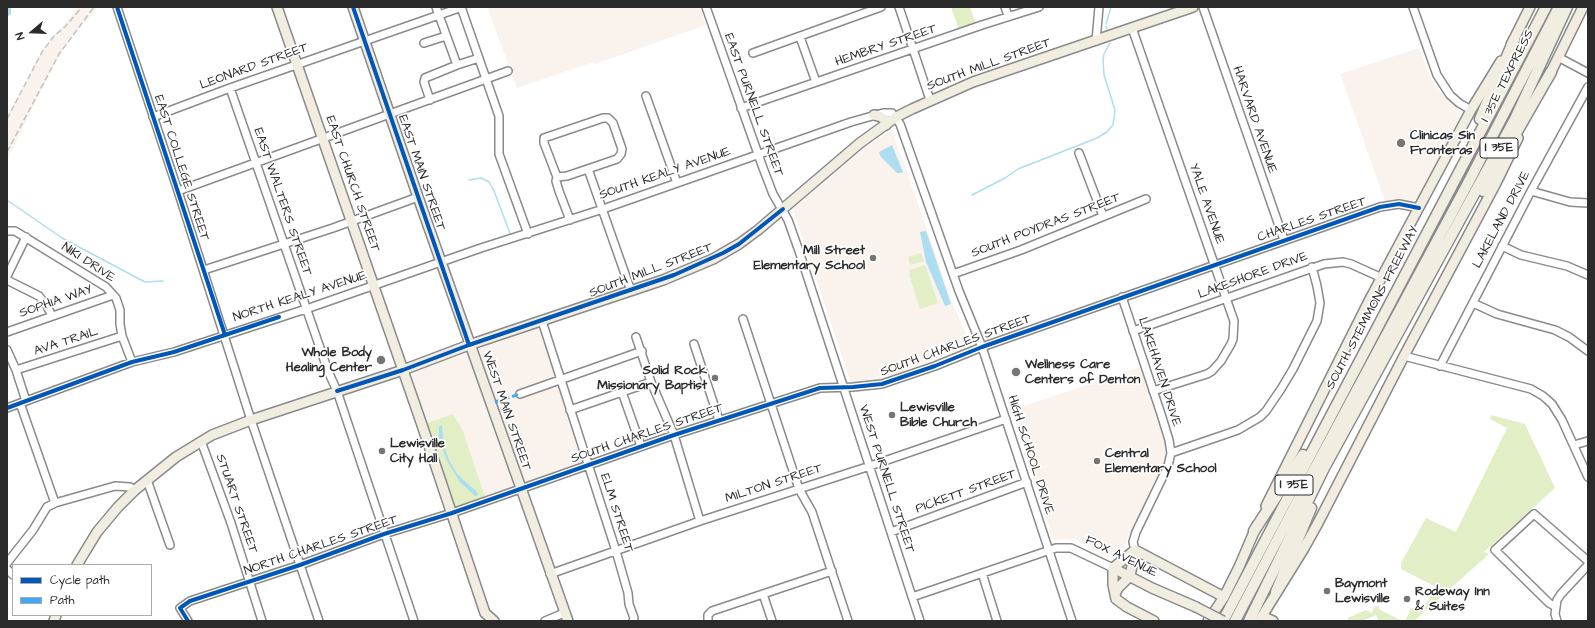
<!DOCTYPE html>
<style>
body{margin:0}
#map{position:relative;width:1595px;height:628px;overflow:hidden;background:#fff;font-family:"Architects Daughter",sans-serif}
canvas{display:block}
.frame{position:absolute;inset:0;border:8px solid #2b2b2b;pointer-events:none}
.legend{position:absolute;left:12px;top:564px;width:140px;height:52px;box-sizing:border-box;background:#fff;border:1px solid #aaa;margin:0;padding:5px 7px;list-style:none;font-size:12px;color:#2b2b2b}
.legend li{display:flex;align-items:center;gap:8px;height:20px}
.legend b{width:20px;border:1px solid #aaa}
.north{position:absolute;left:12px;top:12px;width:40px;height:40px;-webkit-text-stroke:3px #fff;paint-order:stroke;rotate:251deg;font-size:11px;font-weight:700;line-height:16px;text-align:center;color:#2b2b2b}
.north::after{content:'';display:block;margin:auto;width:14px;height:18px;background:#2b2b2b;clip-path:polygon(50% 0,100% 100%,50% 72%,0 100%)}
</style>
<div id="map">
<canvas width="1595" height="628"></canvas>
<div class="frame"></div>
<ul class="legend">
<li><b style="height:5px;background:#0057b8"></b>Cycle path</li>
<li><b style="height:5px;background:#3fa9f5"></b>Path</li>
</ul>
<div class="north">N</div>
</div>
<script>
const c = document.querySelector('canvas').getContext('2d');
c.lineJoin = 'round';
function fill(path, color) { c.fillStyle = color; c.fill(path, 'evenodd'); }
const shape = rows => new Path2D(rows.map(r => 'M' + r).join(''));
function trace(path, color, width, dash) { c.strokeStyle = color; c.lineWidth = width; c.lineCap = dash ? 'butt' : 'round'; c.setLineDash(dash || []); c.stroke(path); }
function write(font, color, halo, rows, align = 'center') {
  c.font = font + ' "Architects Daughter",sans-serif'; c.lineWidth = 3.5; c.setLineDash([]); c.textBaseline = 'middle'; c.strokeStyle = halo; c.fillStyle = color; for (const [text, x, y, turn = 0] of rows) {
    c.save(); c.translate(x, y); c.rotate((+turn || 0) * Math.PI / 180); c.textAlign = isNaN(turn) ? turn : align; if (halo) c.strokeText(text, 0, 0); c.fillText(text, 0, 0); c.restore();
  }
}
fill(shape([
 [79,7,98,7,79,29,63,50,52,69,7,160,7,117,44,47],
 [487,7,700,7,706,25,595,64,594,62,517,88],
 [1419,48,1431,78,1436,87,1462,113,1415,203,1385,201,1340,74],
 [892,130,954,307,971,346,877,380,851,383,793,209,866,147],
 [541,327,582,464,456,506,410,373],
 [1140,367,1167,448,1167,456,1165,466,1120,554,1109,557,1075,540,1063,539,1053,540,1012,410]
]), '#faf3ed');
fill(shape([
 [951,7,970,7,976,24,959,30],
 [921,253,924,261,910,265,908,257],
 [925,265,938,303,920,309,909,274,910,274,909,270],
 [453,414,463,431,486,500,452,513,422,425],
 [1491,415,1525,424,1555,488,1484,552,1489,554,1414,621,1405,621,1411,608,1417,610,1428,601,1436,587,1401,569,1401,563,1426,518,1456,532,1507,428,1490,419],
 [1379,606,1379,609,1402,621,1379,621,1376,615,1363,621,1347,621,1348,618,1366,610,1372,613,1374,607]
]), '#e1eec6');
fill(shape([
 [892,145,903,172,901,173,897,173,880,156,879,152],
 [926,231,951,304,945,306,926,262,920,232],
 [442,425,443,438,446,444,444,447,449,460,457,474,477,492,478,495,475,496,460,482,447,461,439,439,439,426]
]), '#acddf0');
trace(shape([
 [1106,24,1111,7],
 [1106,26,1107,29],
 [469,180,481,178,489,182,494,191,511,236],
 [972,195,1005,178,1018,169,1097,138,1107,132,1113,125,1115,110,1104,75,1103,60,1104,54,1110,43],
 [7,200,62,238,145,282,163,281]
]), '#acddf0', 1.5);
trace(shape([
 [7,10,7,12]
]), '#acddf0', 8);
const minor = shape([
 [117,7,178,191,251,420,319,621],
 [461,7,499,116,499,154,528,234],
 [706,7,763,168,773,194,788,220,799,251,920,621],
 [899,7,930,100],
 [1005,7,1008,16],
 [1203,7,1284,240],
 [1413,7,1437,75,1450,95,1459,103,1471,110],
 [1132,28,1234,321,1233,339,1231,344,1221,361,1212,371,1207,374,1153,391],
 [800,37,816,82],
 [1096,41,1099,7],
 [424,43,446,36],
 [753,53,881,7],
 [1558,57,1588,73],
 [457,65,479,58],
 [230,88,328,371,337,391,414,621],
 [646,96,677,183],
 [430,100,424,82,425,78,457,65,436,7],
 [741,108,982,25,1039,7],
 [153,117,230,88,462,7],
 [1079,153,1103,216],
 [588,169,631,291],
 [557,177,567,176,617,159,621,154,622,149,613,123,608,118,603,118,544,138,544,143,557,177,556,181,559,191,570,220],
 [178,191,508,71],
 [1531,191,1570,202,1588,203],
 [7,231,15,231,106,287,116,298,120,310,120,324,122,336,132,362],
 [1502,246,1521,255,1567,266,1588,275],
 [204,270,333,228,418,197],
 [953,274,1021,250,1146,199],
 [7,276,26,237],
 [7,280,39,296,47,306,52,316],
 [1122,297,1161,414,1169,440,1171,453,1168,466,1136,532,1133,542,1135,550],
 [1473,303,1497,314,1555,330,1569,337,1588,351],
 [743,319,799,489,812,512,848,621],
 [542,321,616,551,628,593,629,604,634,618,633,621],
 [1133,331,1324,264,1343,262,1351,264,1382,278],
 [7,332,113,295],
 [636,337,651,382,674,435,700,521],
 [694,344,719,420],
 [7,350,16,370,26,401],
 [1404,356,1531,389,1543,396,1552,404,1562,420,1588,477],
 [1440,366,1531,191,1588,87],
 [16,370,122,336],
 [622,392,641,446],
 [520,394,642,351],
 [20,403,55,503],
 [7,408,132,362,174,352,312,307,481,248,603,209,851,122,883,113,892,113,900,124,959,291,982,347,1072,621],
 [570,410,651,382],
 [201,441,231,523,262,621],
 [1574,445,1588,441],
 [1171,453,1238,430,1260,417,1266,411,1281,389,1293,369,1317,321,1320,303,1317,286,1312,267],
 [147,480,170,545],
 [891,532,1027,482],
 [7,563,33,530,47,507,55,503,115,486,130,487,135,490],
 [7,569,13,575],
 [982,573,997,621],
 [550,574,700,521,870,466,1006,419],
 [763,594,772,621],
 [912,597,1056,548,1071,548,1113,568],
 [1556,607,1549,603,1495,550,1534,514,1588,561],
 [188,621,180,608,190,601,300,565,384,534,452,513,674,435,820,388,853,387,882,384,935,366,982,347,1380,207,1399,204,1419,208],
 [545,621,564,613],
 [708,621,708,615,712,611,832,571],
 [1557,621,1555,614,1557,600,1561,594,1588,565]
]);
const major = shape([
 [277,7,422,425,485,613,494,621],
 [353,7,418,197,568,621],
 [1511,45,1530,7],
 [1548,78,1583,7],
 [874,115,879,116,884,119,886,125],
 [1266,506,1370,299,1471,110,1501,61],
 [1135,550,1224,597],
 [77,565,97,532,118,507,135,490,176,457,212,435,251,420,403,370,469,345,663,280,713,259,739,244,758,230,860,143,896,117,912,109,973,82,1193,7],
 [1113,568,1152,588,1196,607],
 [1113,568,1113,585,1116,599,1127,607,1154,621],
 [1113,568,1135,550],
 [1115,594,1118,588,1130,576,1135,550],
 [1262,616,1273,621],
 [54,621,56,615],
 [1208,621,1224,597,1239,567,1257,525],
 [1259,621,1303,550,1318,523,1404,356,1495,185,1518,138]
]);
const highway = shape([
 [1480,119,1514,40],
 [1483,191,1551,72],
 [1254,531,1303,455],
 [1276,592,1311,508],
 [1223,621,1546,7],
 [1235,621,1307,483,1468,183,1559,7],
 [1249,621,1324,468,1514,121,1567,7]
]);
trace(minor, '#8a8a8a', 10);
trace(major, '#8a8a8a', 12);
trace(highway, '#8a8a8a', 13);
trace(minor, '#fff', 7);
trace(major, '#f1ede1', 9);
trace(highway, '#f1ede1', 10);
trace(shape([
 [7,119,42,52,54,36,65,27,82,7],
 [7,152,59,54,94,7]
]), '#c2c2c2', 1.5, [6, 3]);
const majorBridge = shape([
 [1196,607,1223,621]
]);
trace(majorBridge, '#8a8a8a', 12, []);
trace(majorBridge, '#f1ede1', 9);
trace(shape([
 [495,402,520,394]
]), '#3fa9f5', 3, [6, 3]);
trace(shape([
 [117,7,225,335],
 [353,7,469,345],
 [337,391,403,370,469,345,674,275,723,253,739,244,783,209],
 [7,408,132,362,174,352,279,317],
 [188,621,180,608,190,601,300,565,384,534,452,513,674,435,820,388,853,387,882,384,935,366,982,347,1380,207,1399,204,1419,208]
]), '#0057b8', 4);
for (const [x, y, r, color] of [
 [1401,143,5,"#757575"],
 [873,258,4,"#757575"],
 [381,360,5,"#757575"],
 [1016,372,5,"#757575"],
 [715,378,4,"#757575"],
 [892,415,4,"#757575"],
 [382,451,4,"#757575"],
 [1097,461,4,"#757575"],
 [1327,591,4,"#757575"],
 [1407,599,4,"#757575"]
]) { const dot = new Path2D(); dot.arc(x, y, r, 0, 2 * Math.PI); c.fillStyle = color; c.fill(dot); trace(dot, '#fff', 1.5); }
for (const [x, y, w] of [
 [1499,148,38],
 [1294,485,38]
]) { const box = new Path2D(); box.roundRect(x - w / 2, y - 10, w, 20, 3); c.fillStyle = '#fff'; c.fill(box); trace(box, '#2b2b2b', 1); }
write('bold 12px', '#2b2b2b', null, [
 ["I 35E",1499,148],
 ["I 35E",1294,485]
]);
write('13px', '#2b2b2b', '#fff', [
 ["HEMBRY STREET",886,46,-19],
 ["SOUTH MILL STREET",989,65,-20],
 ["LEONARD STREET",254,67,-20],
 ["I 35E TEXPRESS",1508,76,-63],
 ["EAST PURNELL STREET",753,105,70],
 ["HARVARD AVENUE",1254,120,71],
 ["EAST COLLEGE STREET",181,168,72],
 ["EAST MAIN STREET",421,173,71],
 ["SOUTH KEALY AVENUE",665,174,-19],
 ["EAST CHURCH STREET",352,184,71],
 ["EAST WALTERS STREET",282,202,71],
 ["YALE AVENUE",1206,204,71],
 ["CHARLES STREET",1312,220,-19],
 ["LAKELAND DRIVE",1502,220,-62],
 ["SOUTH POYDRAS STREET",1046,226,-21],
 ["NIKI DRIVE",88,263,33],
 ["SOUTH MILL STREET",651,271,-21],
 ["LAKESHORE DRIVE",1253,276,-20],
 ["NORTH KEALY AVENUE",300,297,-18],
 ["SOPHIA WAY",56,302,-19],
 ["SOUTH STEMMONS FREEWAY",1373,308,-62],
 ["AVA TRAIL",66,342,-18],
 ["SOUTH CHARLES STREET",956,346,-20],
 ["LAKEHAVEN DRIVE",1159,372,72],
 ["WEST MAIN STREET",506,411,71],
 ["SOUTH CHARLES STREET",647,434,-19],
 ["HIGH SCHOOL DRIVE",1030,455,72],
 ["WEST PURNELL STREET",886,479,72],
 ["MILTON STREET",774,484,-18],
 ["PICKETT STREET",966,492,-20],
 ["STUART STREET",236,504,71],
 ["ELM STREET",616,513,72],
 ["NORTH CHARLES STREET",321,546,-19],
 ["FOX AVENUE",1121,557,26]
]);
write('bold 13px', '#2b2b2b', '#fff', [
 ["Clinicas Sin",1410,136],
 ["Fronteras",1410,151],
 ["Mill Street",865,251,"right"],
 ["Elementary School",865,266,"right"],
 ["Whole Body",372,353,"right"],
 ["Healing Center",372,368,"right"],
 ["Wellness Care",1025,365],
 ["Centers of Denton",1025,380],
 ["Solid Rock",707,371,"right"],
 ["Missionary Baptist",707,386,"right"],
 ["Lewisville",900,408],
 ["Bible Church",900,423],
 ["Lewisville",390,444],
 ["City Hall",390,459],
 ["Central",1105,454],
 ["Elementary School",1105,469],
 ["Baymont",1335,584],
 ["Lewisville",1335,599],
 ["Rodeway Inn",1415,592],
 ["& Suites",1415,607]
], 'left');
</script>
